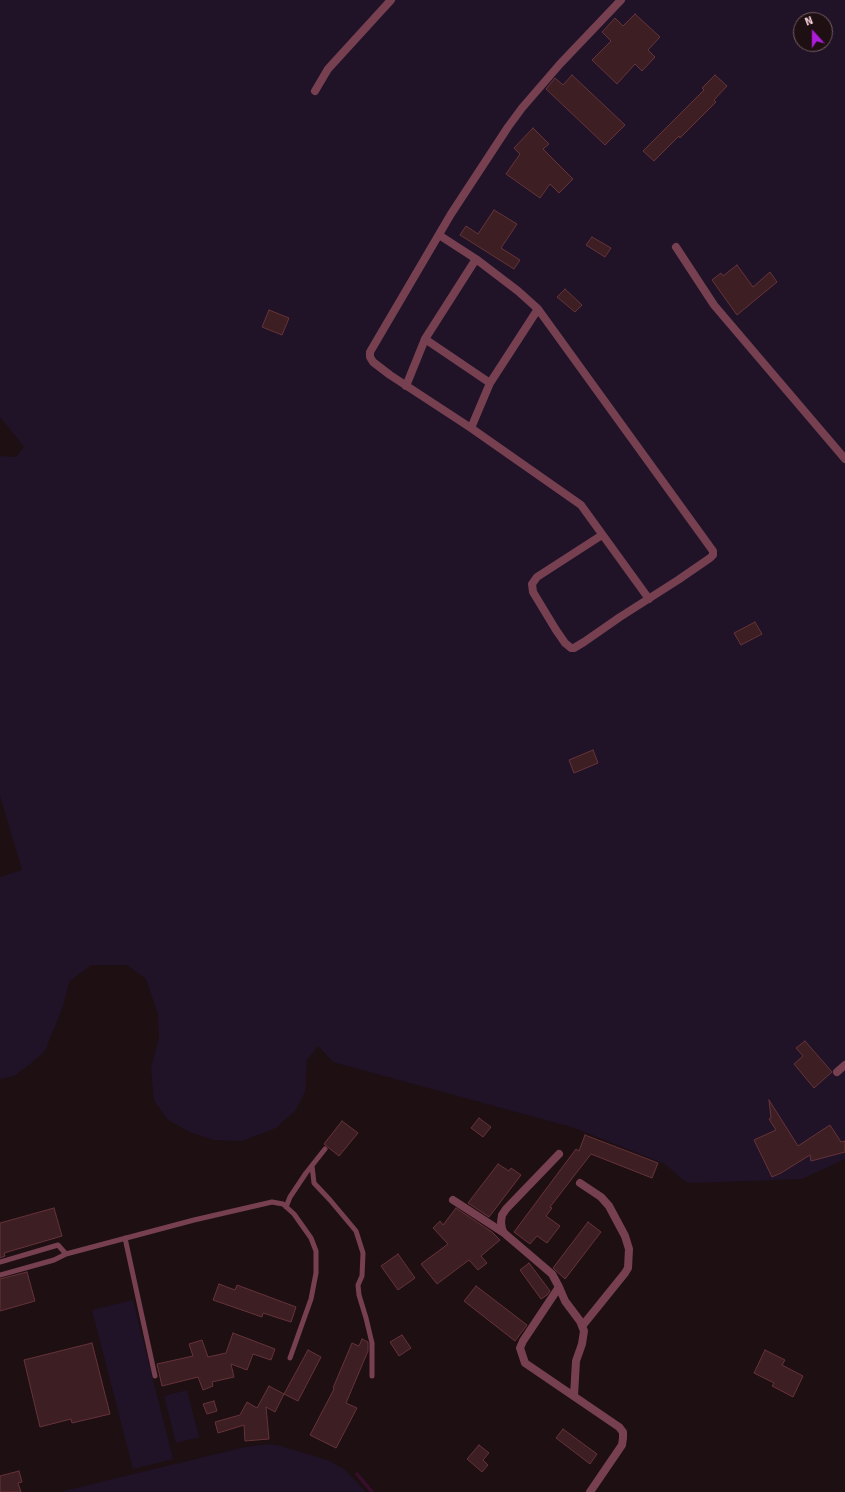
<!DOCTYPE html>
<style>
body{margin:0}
#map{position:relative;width:845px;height:1492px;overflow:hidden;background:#1e0f12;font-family:Signika,sans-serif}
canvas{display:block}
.north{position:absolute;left:793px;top:12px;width:40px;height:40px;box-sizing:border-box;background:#1e0f12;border:1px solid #765d62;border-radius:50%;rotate:339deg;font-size:11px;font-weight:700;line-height:16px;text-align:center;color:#f9d2db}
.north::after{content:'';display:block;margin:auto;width:14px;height:18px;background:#ad1cdb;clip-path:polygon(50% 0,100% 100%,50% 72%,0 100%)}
</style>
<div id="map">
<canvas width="845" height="1492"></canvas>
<div class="north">N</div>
</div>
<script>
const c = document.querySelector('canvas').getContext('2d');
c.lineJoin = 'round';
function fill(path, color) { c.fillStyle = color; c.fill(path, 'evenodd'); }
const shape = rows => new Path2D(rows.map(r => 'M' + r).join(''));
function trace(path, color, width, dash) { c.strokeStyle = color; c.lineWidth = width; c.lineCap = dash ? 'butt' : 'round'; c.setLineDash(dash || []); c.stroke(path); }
fill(shape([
 [0,0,845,0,845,1159,802,1179,691,1183,683,1180,665,1164,575,1128,333,1062,318,1046,307,1060,305,1092,295,1111,276,1128,242,1141,214,1140,190,1132,168,1120,154,1101,151,1068,159,1038,158,1014,146,979,127,965,91,965,69,982,63,1006,45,1051,30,1064,14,1076,0,1079,0,877,22,870,0,796,0,456,16,457,24,447,0,417],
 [801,20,825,20,825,44,801,44],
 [133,1300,173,1459,133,1469,92,1310],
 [187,1390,199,1437,176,1443,164,1396],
 [268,1444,281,1446,330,1461,345,1470,366,1492,60,1492,245,1447]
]), '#201327');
trace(shape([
 [357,1474,372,1492]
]), '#370f2c', 3.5);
const building = shape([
 [635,14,660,37,648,50,655,57,642,71,635,64,617,84,592,60,611,41,602,32,615,18,623,26,635,14],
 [572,75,625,125,605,145,546,89,555,78,563,85,572,75],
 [715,75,727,86,714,100,716,102,680,138,679,136,654,161,643,151,704,90,702,88,715,75],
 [533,128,549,144,543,149,573,179,559,193,550,184,540,198,506,174,520,154,514,148,533,128],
 [494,210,517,224,501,248,520,260,514,269,460,235,466,226,478,234,494,210],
 [592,237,611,248,605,257,586,245,592,237],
 [737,265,753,287,770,272,777,282,737,315,712,280,721,273,723,276,737,265],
 [565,289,582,305,575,312,557,297,565,289],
 [269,310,289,318,282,335,262,327,269,310],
 [755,622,762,634,741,645,734,633,755,622],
 [593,750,598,763,574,773,569,760,593,750],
 [805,1041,832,1072,814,1088,794,1064,803,1056,796,1048,805,1041],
 [769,1100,798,1146,830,1125,841,1142,845,1141,845,1152,811,1161,810,1155,781,1173,772,1177,754,1140,776,1130,769,1119,771,1118,769,1100],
 [479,1118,491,1127,483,1137,471,1128,479,1118],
 [342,1121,358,1133,339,1156,324,1144,342,1121],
 [585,1135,658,1163,652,1178,591,1154,550,1207,552,1208,546,1216,560,1226,547,1243,537,1236,530,1244,514,1232,576,1149,579,1151,585,1135],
 [498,1164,509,1171,511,1168,521,1175,489,1217,468,1203,498,1164],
 [54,1208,62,1236,4,1253,5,1256,0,1258,0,1223,54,1208],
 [456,1208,492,1232,500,1240,481,1256,487,1263,478,1270,469,1260,437,1284,421,1264,448,1244,433,1228,440,1221,443,1225,456,1208],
 [588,1222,601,1232,565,1279,553,1268,588,1222],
 [398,1254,415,1278,398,1290,381,1266,398,1254],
 [529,1263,550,1291,547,1295,541,1299,520,1270,529,1263],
 [27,1272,35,1301,0,1311,0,1279,27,1272],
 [219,1284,235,1290,237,1285,296,1307,291,1322,263,1313,262,1317,213,1300,219,1284],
 [476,1286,527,1325,515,1341,464,1301,476,1286],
 [233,1333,275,1349,271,1360,253,1354,247,1370,231,1364,234,1377,212,1382,213,1386,203,1390,198,1377,162,1386,157,1364,193,1356,189,1344,202,1340,208,1357,226,1353,233,1333],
 [402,1335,411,1348,399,1356,390,1342,402,1335],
 [362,1339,368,1342,368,1351,346,1403,357,1408,336,1448,310,1435,334,1389,333,1388,352,1343,359,1346,362,1339],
 [92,1343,110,1414,72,1423,71,1419,40,1427,24,1360,92,1343],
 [308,1350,321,1357,298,1401,284,1394,308,1350],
 [765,1350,785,1360,782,1365,803,1376,793,1397,772,1386,774,1383,754,1373,765,1350],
 [269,1386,284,1394,275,1412,266,1407,269,1439,245,1441,244,1425,218,1433,215,1422,240,1415,247,1402,257,1408,269,1386],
 [214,1401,217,1411,207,1414,203,1404,214,1401],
 [563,1429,597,1454,590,1464,556,1438,563,1429],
 [479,1445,489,1453,483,1460,488,1465,482,1472,467,1459,479,1445],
 [19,1471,22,1482,18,1483,21,1492,0,1492,0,1476,19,1471]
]);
fill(building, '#3d1e22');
trace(building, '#66333a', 1);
trace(shape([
 [312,1166,314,1183,330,1200,356,1231,363,1253,362,1276,358,1285,359,1295,366,1318,372,1343,372,1376],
 [286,1207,290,1197,306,1173,325,1149],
 [125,1238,155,1376],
 [66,1254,194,1220,272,1202,283,1204,294,1214,311,1238,316,1251,316,1273,311,1299,290,1358],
 [0,1262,58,1245,66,1254,54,1260,0,1275]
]), '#774051', 5);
trace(shape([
 [621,0,560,64,522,108,508,127,451,214,370,352,370,357,373,362,390,375,471,428,581,505,649,599],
 [315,91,328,69,391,0],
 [439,235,476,259,518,291,538,309,713,551,713,555,710,558,678,580,620,617,584,642,574,648,571,648,565,643,556,630,533,592,532,584,537,577,602,535],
 [676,247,714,305,845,459],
 [425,339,490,383],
 [406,386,425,339,476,259],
 [471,428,490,383,538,309],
 [837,1072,845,1065],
 [559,1154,506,1209,502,1215,501,1222,502,1229,504,1233,545,1268,552,1274,559,1287,523,1341,520,1348,525,1363,619,1427,623,1432,623,1438,622,1445,590,1492],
 [580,1183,601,1197,609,1206,625,1236,629,1249,628,1268,625,1273,583,1325],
 [453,1200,504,1233],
 [559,1287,565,1301,580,1321,584,1331,582,1344,576,1361,574,1396]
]), '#774051', 8);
</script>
